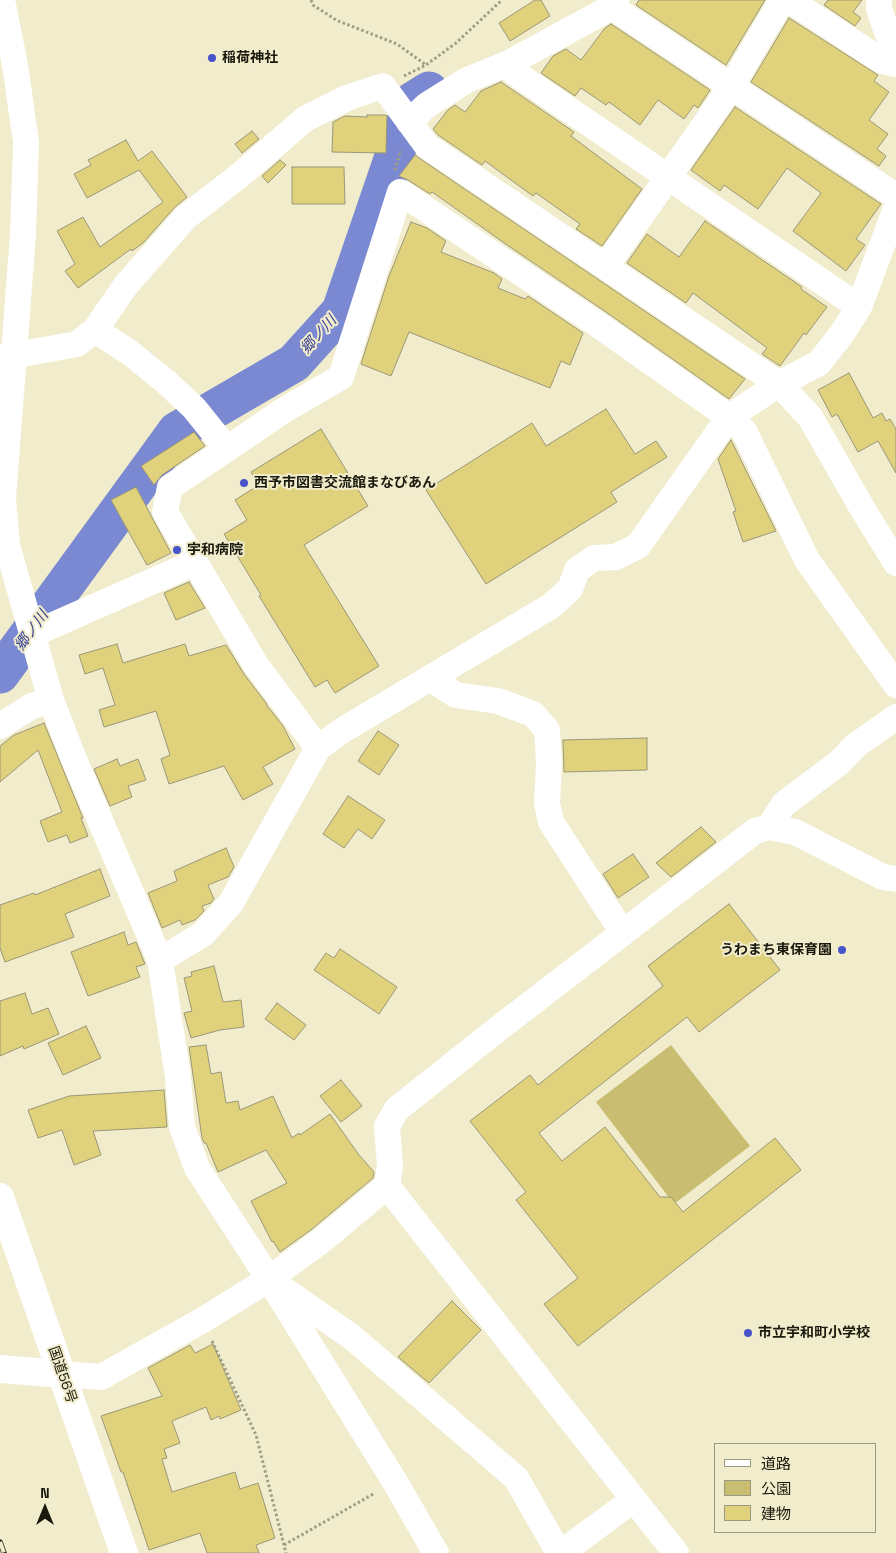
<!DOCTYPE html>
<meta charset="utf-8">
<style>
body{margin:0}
#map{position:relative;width:896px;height:1553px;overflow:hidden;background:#f0eccc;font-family:"Space Grotesk","Noto Sans JP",sans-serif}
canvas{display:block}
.legend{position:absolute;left:714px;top:1443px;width:162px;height:90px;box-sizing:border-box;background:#f0eccc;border:1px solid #9a9880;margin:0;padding:6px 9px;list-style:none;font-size:15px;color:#1a190d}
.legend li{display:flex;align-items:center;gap:10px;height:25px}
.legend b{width:25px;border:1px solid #9a9880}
.north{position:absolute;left:20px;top:1483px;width:50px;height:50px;-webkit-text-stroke:4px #f0eccc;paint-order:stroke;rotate:0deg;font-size:14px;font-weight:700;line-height:20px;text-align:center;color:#1a190d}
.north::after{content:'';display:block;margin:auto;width:18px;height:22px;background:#1a190d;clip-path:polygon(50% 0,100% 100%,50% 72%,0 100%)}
</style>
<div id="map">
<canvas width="896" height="1553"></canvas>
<ul class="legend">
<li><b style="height:6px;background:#fff"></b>道路</li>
<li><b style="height:14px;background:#c9bd72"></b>公園</li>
<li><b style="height:14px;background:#e0d27c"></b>建物</li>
</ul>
<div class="north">N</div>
</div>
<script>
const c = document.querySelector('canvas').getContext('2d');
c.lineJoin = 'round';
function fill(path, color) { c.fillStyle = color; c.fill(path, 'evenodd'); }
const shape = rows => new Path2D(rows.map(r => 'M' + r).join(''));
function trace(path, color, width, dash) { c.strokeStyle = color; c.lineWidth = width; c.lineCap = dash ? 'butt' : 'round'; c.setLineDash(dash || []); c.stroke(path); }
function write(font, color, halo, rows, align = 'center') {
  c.font = font + ' "Space Grotesk","Noto Sans JP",sans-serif'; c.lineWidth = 4; c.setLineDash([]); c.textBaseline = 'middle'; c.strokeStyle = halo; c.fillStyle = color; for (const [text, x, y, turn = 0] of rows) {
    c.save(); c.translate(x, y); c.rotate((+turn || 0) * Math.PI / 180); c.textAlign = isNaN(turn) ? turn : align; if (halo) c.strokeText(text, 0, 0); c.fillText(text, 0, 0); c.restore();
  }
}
fill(shape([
 [671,1045,750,1146,674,1204,596,1102]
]), '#c9bd72');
trace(shape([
 [0,674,177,431,294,363,341,311,413,101,429,91]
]), '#7a89d1', 39);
const building = shape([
 [535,0,541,0,550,16,510,41,499,23,535,0],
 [639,0,765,0,726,65,636,5,639,0],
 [828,0,862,0,853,12,861,18,855,26,824,5,828,0],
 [789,18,878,75,874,81,889,92,869,120,888,134,877,149,886,156,879,166,751,82,789,18],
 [611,24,710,90,698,108,694,105,684,119,658,100,640,125,609,102,606,105,581,88,575,96,541,73,553,56,566,49,581,60,605,28,611,24],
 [501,82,574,132,571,136,642,189,602,246,576,229,580,224,536,193,533,196,485,161,482,165,438,135,433,129,448,110,455,105,465,112,481,91,501,82],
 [735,107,881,204,856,239,865,245,846,271,793,231,821,193,787,168,758,209,724,185,720,191,691,170,735,107],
 [367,115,385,115,387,116,386,153,332,152,333,122,345,116,367,117,367,115],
 [252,131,259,139,242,153,235,144,252,131],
 [126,140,138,161,152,151,187,197,175,207,143,243,132,251,131,249,78,288,65,271,75,264,57,231,83,217,100,247,163,202,139,170,87,198,74,174,91,165,88,160,126,140],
 [415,155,419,158,745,379,729,399,606,312,510,247,432,192,430,194,408,180,401,177,399,176,415,155],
 [280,160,286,165,268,183,262,176,280,160],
 [292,167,344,167,345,204,292,204,292,167],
 [705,221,802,287,801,289,827,307,806,335,804,333,780,366,762,354,767,348,693,293,686,303,627,263,647,234,679,257,705,221],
 [411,222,427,228,446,241,441,252,494,273,502,279,498,288,525,299,528,296,583,333,570,365,561,361,550,388,409,332,391,376,361,364,389,276,411,222],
 [849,373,873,418,882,413,886,421,890,419,896,429,896,473,878,441,858,452,837,414,832,417,818,390,849,373],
 [606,409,635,454,656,441,667,457,611,492,617,502,486,584,426,490,532,423,546,446,606,409],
 [321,429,368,506,304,545,379,666,335,693,327,680,315,687,259,596,261,595,224,534,247,520,235,500,259,485,251,472,321,429],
 [194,432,205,446,162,475,154,485,141,466,194,432],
 [731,440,776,531,743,542,733,512,736,511,718,459,731,440],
 [136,487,171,553,147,565,111,500,136,487],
 [189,582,205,608,176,620,164,593,189,582],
 [117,644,123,663,185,644,189,656,226,645,244,674,266,703,268,708,269,708,283,726,295,749,263,767,273,784,243,800,224,766,169,784,161,759,170,755,156,711,104,727,99,710,115,705,103,668,85,674,79,655,117,644],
 [44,723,83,818,81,818,88,836,70,843,67,835,48,842,40,821,62,812,38,750,0,782,0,746,14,735,44,723],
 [378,731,399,745,379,775,358,761,378,731],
 [647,738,647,770,564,772,563,740,647,738],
 [117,759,120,766,138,759,146,780,128,786,132,797,110,806,94,769,117,759],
 [348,796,385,820,372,839,358,829,344,848,323,834,348,796],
 [701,827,716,842,671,877,656,863,701,827],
 [226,848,234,867,228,877,208,885,214,899,211,903,202,906,204,911,195,920,182,925,180,920,162,928,148,893,177,881,174,871,226,848],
 [633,854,649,877,618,898,603,874,633,854],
 [100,869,110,896,65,914,74,937,5,962,0,948,0,905,34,893,35,895,100,869],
 [729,904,780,970,699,1032,687,1017,539,1133,562,1161,605,1127,660,1197,671,1197,683,1212,775,1138,801,1170,578,1346,544,1304,578,1278,516,1200,526,1192,470,1121,530,1075,538,1085,663,986,648,966,729,904],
 [124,932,128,945,136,942,145,964,136,967,140,977,88,996,71,952,124,932],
 [340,949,397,987,379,1014,314,970,326,953,334,958,340,949],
 [214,966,223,1002,241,1000,244,1027,220,1030,191,1038,184,1013,192,1011,184,978,192,976,191,972,214,966],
 [25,993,32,1014,48,1008,59,1034,24,1049,23,1046,0,1056,0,1001,25,993],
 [277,1003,306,1025,294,1040,265,1019,277,1003],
 [86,1026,101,1058,63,1075,48,1043,86,1026],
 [206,1045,211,1074,221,1072,226,1103,238,1101,240,1110,273,1096,292,1138,299,1133,300,1135,330,1114,359,1155,374,1172,373,1178,312,1229,280,1252,273,1241,272,1242,251,1201,287,1183,266,1150,218,1172,206,1143,204,1143,202,1138,189,1047,206,1045],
 [341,1080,362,1106,341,1122,320,1096,341,1080],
 [164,1090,167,1127,93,1131,101,1155,74,1165,62,1130,38,1138,28,1110,69,1096,164,1090],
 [452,1301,481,1330,429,1383,398,1357,452,1301],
 [213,1344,241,1410,220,1419,219,1416,211,1420,206,1407,172,1421,180,1443,164,1449,167,1458,162,1459,172,1492,235,1472,240,1489,258,1483,275,1538,256,1545,259,1553,207,1553,200,1533,149,1550,123,1472,121,1472,101,1416,162,1396,148,1368,190,1345,195,1353,213,1344]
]);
fill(building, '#e0d27c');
trace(building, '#9a9678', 1);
trace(shape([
 [311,0,313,5,336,20,397,44,426,65],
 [404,76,426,65,456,43,502,0],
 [395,170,401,150],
 [212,1341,256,1435,286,1553],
 [284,1545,375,1493]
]), '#a09d85', 3, [2.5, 2.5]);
trace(shape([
 [2,0,15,65,26,142,23,234,3,499,7,545,51,700,73,757,160,960,178,1077,182,1127,197,1168,269,1279,395,1482,436,1553],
 [789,0,882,61,896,64],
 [879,0,879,9,896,58],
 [612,7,896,196],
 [509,63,515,73,859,307],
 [409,122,427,105,467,80,509,63,612,7,616,0],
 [606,266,731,87,782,0],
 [95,330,129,352,165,381,194,408,227,449],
 [0,358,77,344,95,330,126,285,186,217,239,176,305,119,349,97,383,86,427,146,779,384,810,417,862,508,896,563],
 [33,634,194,563],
 [431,679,456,695,498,701,533,714,547,730,549,762,547,803,551,822,623,933],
 [0,726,32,706,51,700],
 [318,748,256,665,165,512,170,487,227,449,281,412,341,377,400,192,597,324,729,417,744,431,807,560,896,685],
 [769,827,784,804,840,762,855,746,896,717],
 [160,960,203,934,231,903,318,748,343,730,551,606,570,589,577,570,594,558,616,557,638,546,729,417,779,384,819,363,841,335,859,307,896,208],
 [387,1186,676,1553],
 [277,1285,353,1338,516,1478,559,1553],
 [62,1374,101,1377,203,1320,269,1279,321,1241,387,1186,390,1166,387,1126,397,1109,494,1032,755,831,769,827,795,832,883,877,896,879],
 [561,1553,633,1500]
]), '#fff', 26);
trace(shape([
 [0,1369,62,1374]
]), '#fff', 28);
trace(shape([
 [0,1197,124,1553]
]), '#fff', 28);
const rail = shape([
 [0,1542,4,1553]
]);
trace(rail, '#312f21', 5.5);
trace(rail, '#f0eccc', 4, [11]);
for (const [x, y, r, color] of [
 [212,58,5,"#4854c9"],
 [244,483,5,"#4854c9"],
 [177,550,5,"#4854c9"],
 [842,950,5,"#4854c9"],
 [748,1333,5,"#4854c9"]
]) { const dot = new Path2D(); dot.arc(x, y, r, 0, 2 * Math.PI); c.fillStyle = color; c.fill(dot); trace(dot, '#f0eccc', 2); }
write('bold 14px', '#1a190d', '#f0eccc', [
 ["稲荷神社",222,58],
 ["西予市図書交流館まなびあん",254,483],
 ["宇和病院",187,550],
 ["うわまち東保育園",832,950,"right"],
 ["市立宇和町小学校",758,1333]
], 'left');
write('14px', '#1a190d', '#f0eccc', [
 ["国道56号",62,1375,71]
]);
write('italic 15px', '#343e93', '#f0eccc', [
 ["郷ノ川",319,335,-48],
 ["郷ノ川",32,631,-54]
]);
</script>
